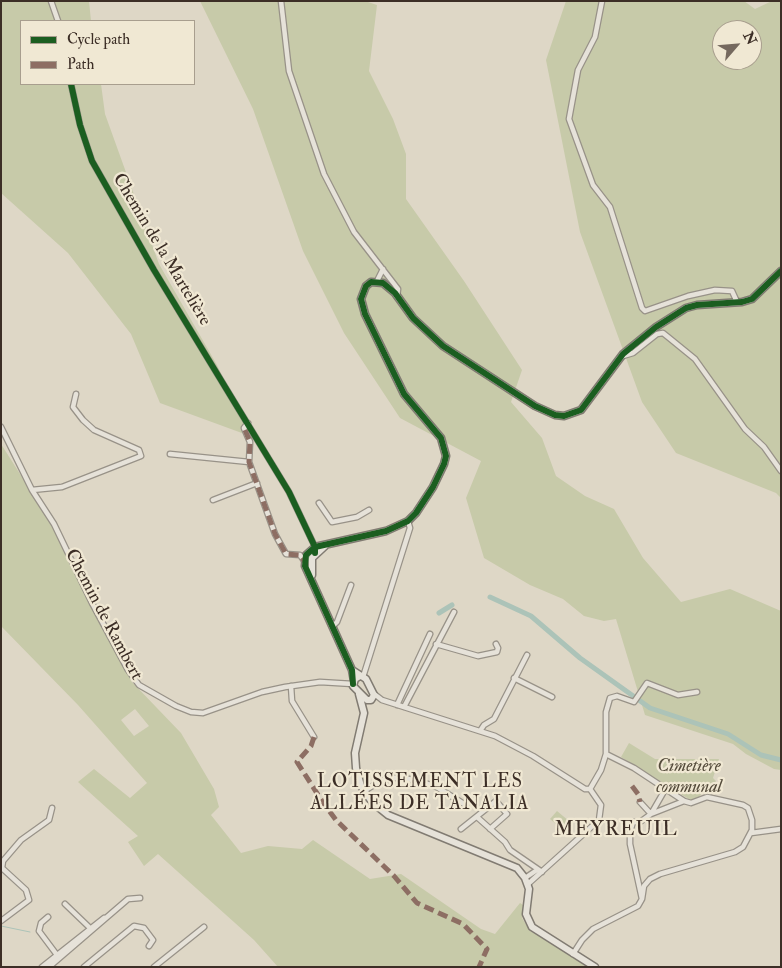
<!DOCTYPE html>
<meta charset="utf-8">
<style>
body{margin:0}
#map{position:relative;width:782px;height:968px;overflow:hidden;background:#ded7c6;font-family:"IM FELL Double Pica",serif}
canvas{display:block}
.frame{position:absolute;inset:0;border:2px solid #3c2e26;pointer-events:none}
.legend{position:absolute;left:20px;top:20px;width:175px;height:65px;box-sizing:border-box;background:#f0e8d3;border:1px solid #a89e8e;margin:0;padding:6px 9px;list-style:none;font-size:15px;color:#3c2e26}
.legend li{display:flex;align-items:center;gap:10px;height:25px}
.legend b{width:25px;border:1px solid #a89e8e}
.north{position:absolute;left:712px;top:20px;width:50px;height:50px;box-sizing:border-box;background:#f0e8d3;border:1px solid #a89e8e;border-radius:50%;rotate:63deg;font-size:14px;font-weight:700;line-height:20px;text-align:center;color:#3c2e26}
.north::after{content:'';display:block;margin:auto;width:18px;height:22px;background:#75695e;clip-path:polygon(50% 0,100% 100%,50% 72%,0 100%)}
</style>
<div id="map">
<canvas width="782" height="968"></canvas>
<div class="frame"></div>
<ul class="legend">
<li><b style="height:6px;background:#1b5e20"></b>Cycle path</li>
<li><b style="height:6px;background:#8d6e63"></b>Path</li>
</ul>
<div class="north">N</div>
</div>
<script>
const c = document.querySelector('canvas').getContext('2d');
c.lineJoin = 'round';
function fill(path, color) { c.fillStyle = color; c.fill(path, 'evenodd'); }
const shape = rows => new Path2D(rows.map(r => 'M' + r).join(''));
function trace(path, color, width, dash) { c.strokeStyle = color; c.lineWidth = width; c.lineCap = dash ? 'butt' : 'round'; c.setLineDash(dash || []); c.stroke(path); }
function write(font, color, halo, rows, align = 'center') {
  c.font = font + ' "IM FELL Double Pica",serif'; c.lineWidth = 4.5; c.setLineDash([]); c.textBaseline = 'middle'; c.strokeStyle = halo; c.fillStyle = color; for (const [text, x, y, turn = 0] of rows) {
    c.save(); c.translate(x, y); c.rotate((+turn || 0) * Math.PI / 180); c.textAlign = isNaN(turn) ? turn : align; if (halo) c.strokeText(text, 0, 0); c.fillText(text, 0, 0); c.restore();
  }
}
fill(shape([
 [1,1,89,1,91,21,21,21,21,84,101,84,105,114,159,264,217,365,250,436,160,403,131,334,68,253,1,193],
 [200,1,365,1,377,5,369,71,393,119,406,154,406,199,464,281,522,370,511,402,542,438,556,476,585,496,614,509,643,558,681,602,730,589,781,611,781,770,774,769,746,754,733,744,645,715,616,619,604,621,584,616,563,599,530,585,484,558,466,498,481,461,400,418,344,333,303,251,253,109],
 [566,1,744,1,755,9,772,1,781,1,781,498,776,493,676,453,642,402,580,232,546,60],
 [722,30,752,30,752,60,722,60],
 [1,444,46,515,132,682,181,733,214,789,219,807,211,815,241,853,268,846,302,849,313,840,370,879,401,874,481,929,495,934,520,903,523,905,522,918,530,931,592,967,278,967,254,940,158,854,144,866,128,842,138,836,78,782,94,769,130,798,147,783,78,705,1,626],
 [135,709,149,726,134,736,121,720],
 [629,743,655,759,719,759,713,778,716,781,712,787,709,785,698,798,692,801,621,757],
 [557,811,569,821,562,829,550,819]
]), '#c7caa9');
trace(shape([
 [1,926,30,932]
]), '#acc3b8', 1);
trace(shape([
 [490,597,531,616,580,658,650,708,728,734,761,755,781,760],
 [439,613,452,605]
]), '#acc3b8', 5);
const street = shape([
 [51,1,58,21],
 [281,1,289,71,324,174,354,232,398,289,397,297],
 [602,1,595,37,578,70,569,119,593,185,610,207,642,308,645,311,688,296,715,290,732,291,737,302],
 [71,84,80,125,92,161,154,270,289,492,316,549],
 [377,281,383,269],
 [623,356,633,353,657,334,663,333,668,337,695,359,745,429,764,447,781,471],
 [248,423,244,428,250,442,249,462,275,534,286,554,300,555,305,562],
 [1,427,32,490,54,524,92,603,128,670,139,685,176,706,191,712,203,713,262,692,285,687,320,682,353,684],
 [170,454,249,462],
 [32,490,62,487,141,456,139,450,94,430,83,420,73,407,76,394],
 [213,500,257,483],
 [319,503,332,522,357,517,369,510],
 [333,626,337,622,351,585],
 [436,644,478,656,497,652,498,648,496,644],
 [363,677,410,528,408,521],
 [514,678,552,697],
 [291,686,292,701,314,737],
 [373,693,382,700,495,736,533,756,585,789,590,789],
 [397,705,430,634],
 [404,707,454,612],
 [480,731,484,725,494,719,527,655],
 [606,754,634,768,684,801,691,803,707,797,743,805,748,808,752,820,752,830,743,847,735,852,660,874,650,879,644,886,642,899],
 [590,789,601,770,606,754,606,712,610,698,617,696,634,702,647,683,678,695,697,692],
 [364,791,382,780,401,777,435,786,464,804],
 [640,802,651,814,684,801],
 [477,817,505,842,510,850,542,872],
 [461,829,496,801,507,814,490,829],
 [751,833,781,829],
 [525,878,537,870],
 [528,884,599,820,601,805,590,789],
 [65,904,90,928],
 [48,917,41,923,39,931,57,955],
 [1,921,29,900,26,890,2,868,3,861,21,840,49,820,52,808],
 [573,954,582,940,593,929,638,906,642,899,630,844,630,832,633,822,640,822,651,814,666,788],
 [42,967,104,918],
 [49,967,128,899,140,898],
 [84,967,134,926,144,928,153,940,149,946],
 [154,967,204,927]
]);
const secondary = shape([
 [312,575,312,558,325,546],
 [352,670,366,679,374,695,371,700,367,700,353,686,355,679,360,676],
 [354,681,352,670,305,566,306,555,315,547,386,531,408,521,416,513,433,487,444,464,446,456,441,438,404,394,365,314,361,299,366,286,371,282,383,283,395,293,413,318,443,346,535,406,555,415,564,416,581,410,623,354,656,327,686,308,697,305,742,302,752,299,781,271],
 [359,694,364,713,355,753,356,768,361,786,372,802,388,815,517,868,525,878,529,889,526,914,532,927,595,967]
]);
trace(street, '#989288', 7);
trace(secondary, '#817b72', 9);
trace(street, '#e6e2d9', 4.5);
trace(secondary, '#e6e2d9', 6);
trace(shape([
 [245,430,250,442,249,462,275,534,286,554,300,555,305,562],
 [314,737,311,746,297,762,322,801,336,820,394,876,417,903,463,924,487,949,479,967],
 [632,786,638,794,640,802]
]), '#8d6e63', 5, [10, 5]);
trace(shape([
 [71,84,80,125,92,161,154,270,289,492,315,547,315,553],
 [353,684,352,670,305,566,306,555,315,547,386,531,408,521,416,513,433,487,444,464,446,456,441,438,404,394,365,314,361,299,366,286,371,282,383,283,395,293,413,318,443,346,535,406,555,415,564,416,581,410,623,354,656,327,686,308,697,305,742,302,752,299,781,271]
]), '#1b5e20', 6);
write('18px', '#3c2e26', '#f0e8d3', [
 ["Chemin de la Martelière",161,250,59],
 ["Chemin de Rambert",103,615,62]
]);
write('italic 18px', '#544b3b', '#f0e8d3', [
 ["Cimetière",689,767],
 ["communal",689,788]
]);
c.letterSpacing = '1px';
write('19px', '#3c2e26', '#f0e8d3', [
 ["LOTISSEMENT LES",420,783],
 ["ALLÉES DE TANALIA",420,805]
]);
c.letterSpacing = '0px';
c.letterSpacing = '1px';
write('20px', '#3c2e26', '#f0e8d3', [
 ["MEYREUIL",616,831]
]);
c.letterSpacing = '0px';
</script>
